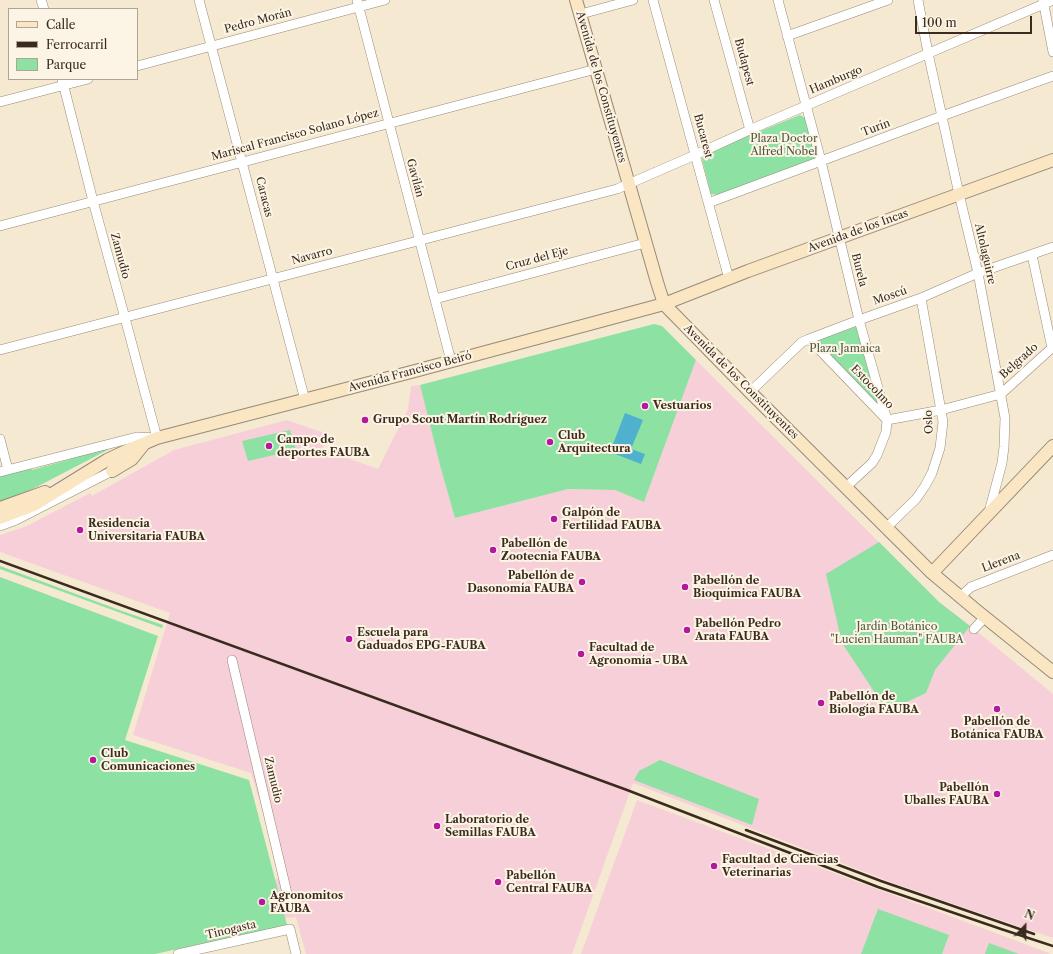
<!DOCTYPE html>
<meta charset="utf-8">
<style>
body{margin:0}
#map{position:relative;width:1053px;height:954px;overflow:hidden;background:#f5e9d1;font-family:"Libre Caslon Text",serif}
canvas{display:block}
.legend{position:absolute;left:8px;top:8px;width:130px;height:72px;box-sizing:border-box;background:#fcf5e5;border:1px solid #afa495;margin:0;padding:5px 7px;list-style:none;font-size:12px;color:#3b2a1e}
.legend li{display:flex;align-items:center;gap:8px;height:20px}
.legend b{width:20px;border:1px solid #afa495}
.north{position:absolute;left:1005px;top:906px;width:40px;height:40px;-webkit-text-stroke:3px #fcf5e5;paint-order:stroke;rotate:22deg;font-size:11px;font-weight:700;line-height:16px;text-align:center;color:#3b2a1e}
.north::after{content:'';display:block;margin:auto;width:14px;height:18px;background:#3b2a1e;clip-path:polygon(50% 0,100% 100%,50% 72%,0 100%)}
.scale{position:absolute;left:915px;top:16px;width:117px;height:18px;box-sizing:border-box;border:2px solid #3b2a1e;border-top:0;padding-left:5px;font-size:12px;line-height:14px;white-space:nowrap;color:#3b2a1e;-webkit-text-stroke:3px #fcf5e5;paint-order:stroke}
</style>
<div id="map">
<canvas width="1053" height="954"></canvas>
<ul class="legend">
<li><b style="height:5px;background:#fbe6c4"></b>Calle</li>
<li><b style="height:5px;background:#3b2a1e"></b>Ferrocarril</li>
<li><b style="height:11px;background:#8ce1a3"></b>Parque</li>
</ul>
<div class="north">N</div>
<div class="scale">100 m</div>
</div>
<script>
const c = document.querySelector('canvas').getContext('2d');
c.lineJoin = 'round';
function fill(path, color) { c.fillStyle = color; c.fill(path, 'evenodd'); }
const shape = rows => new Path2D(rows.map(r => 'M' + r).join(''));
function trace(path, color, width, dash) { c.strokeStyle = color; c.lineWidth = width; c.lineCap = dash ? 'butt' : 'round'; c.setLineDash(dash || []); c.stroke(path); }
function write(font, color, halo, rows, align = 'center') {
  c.font = font + ' "Libre Caslon Text",serif'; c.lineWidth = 4; c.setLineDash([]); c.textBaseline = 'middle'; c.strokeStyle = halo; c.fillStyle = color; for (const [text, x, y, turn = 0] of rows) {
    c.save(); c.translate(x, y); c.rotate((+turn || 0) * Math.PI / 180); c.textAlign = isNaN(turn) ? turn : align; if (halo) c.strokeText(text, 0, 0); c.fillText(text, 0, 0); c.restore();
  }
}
fill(shape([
 [696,360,939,602,974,629,1053,694,1053,938,899,885,633,783,572,954,306,954,296,917,252,921,245,885,283,878,251,773,133,735,170,613,0,552,0,535,27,526,90,493,92,496,174,450,287,420,327,434,322,449,378,469,408,409,411,386,420,385,455,518,567,489,615,490,644,502],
 [637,800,993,932,1051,954,581,954]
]), '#f6cfd9');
fill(shape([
 [800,115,805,118,816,158,719,195,711,194,702,159,706,153],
 [654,324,662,326,696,360,644,502,615,490,568,489,455,518,440,465,420,385],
 [858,326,881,411,813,342],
 [290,430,296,450,248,461,242,441],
 [117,445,25,493,0,503,0,475,31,467,32,470,71,459,70,456],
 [879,542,939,602,970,626,935,670,926,693,887,711,842,643,826,574],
 [0,566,122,611,163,625,162,628,0,569],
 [0,577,158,636,125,740,249,780,287,925,155,954,0,954],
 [660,760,759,799,752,825,634,780,639,771],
 [878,909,949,935,942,954,861,954],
 [989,943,1019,954,985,954]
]), '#8ce1a3');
fill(shape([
 [625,413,643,420,631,449,645,454,641,464,610,452]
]), '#4fb1ce');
const street = shape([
 [41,0,44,9],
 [199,0,305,400],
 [357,0,451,361],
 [653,0,729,279],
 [714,0,750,130],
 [778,0,821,161,859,320,887,420,886,432,877,455,872,463,846,487],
 [918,0,928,53,959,194,978,273,1005,418,1004,447,1002,463,989,512],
 [1043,0,1053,52],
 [581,14,633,0],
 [787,36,888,0],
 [137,66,385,0],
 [0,102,88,79],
 [708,203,942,116,1053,76],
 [0,226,596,69],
 [1032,255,1052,348],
 [435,299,645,243],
 [809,339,887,420,941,410,1001,394,1053,347],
 [0,350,617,189,695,155,754,128,1053,0],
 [750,392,802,342,809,339,859,320,921,298,978,273,1053,247],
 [0,439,8,470],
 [0,472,129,439,137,437,157,438,125,318,93,201,62,79],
 [0,526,16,520,112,471],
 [886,528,916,499,925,486,932,473,940,448,943,422,921,298],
 [960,597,971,587,1053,555],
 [974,629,985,617],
 [232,660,290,906],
 [178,954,290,929,296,954]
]);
const secondary = shape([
 [576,0,657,282,664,304,750,392,932,573,976,610,1053,672],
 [112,471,132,459,144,444],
 [0,508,45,492],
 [0,518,34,505,107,460,126,451,157,438,415,371,664,304,748,271,1053,160],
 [932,573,1053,446]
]);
trace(street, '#988a78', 10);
trace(secondary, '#988a78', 14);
trace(street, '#fff', 9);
trace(secondary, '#fbe6c4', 12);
trace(shape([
 [0,561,627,790,878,887,1001,929,1053,946],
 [746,830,881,881,1034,934]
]), '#3b2a1e', 2.5);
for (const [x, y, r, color] of [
 [645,406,4,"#b5179e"],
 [365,420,4,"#b5179e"],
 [550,442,4,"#b5179e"],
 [269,446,4,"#b5179e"],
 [554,519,4,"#b5179e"],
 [80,530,4,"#b5179e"],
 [493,550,4,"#b5179e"],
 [582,582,4,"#b5179e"],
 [685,587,4,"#b5179e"],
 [687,630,4,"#b5179e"],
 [349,639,4,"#b5179e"],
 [581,654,4,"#b5179e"],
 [821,703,4,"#b5179e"],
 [997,709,4,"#b5179e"],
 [93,760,4,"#b5179e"],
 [997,794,4,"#b5179e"],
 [437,826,4,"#b5179e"],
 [714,866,4,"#b5179e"],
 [498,882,4,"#b5179e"],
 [262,902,4,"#b5179e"]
]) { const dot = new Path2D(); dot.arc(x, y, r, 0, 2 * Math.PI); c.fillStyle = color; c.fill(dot); trace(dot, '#fcf5e5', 1.5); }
write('11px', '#3b2a1e', '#fcf5e5', [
 ["Pedro Morán",258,21,-15],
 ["Budapest",744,62,75],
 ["Hamburgo",836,80,-23],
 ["Avenida de los Constituyentes",601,87,74],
 ["Turín",876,128,-21],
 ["Mariscal Francisco Solano López",295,135,-15],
 ["Bucarest",703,136,75],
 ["Gavilán",415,178,75],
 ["Caracas",264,197,76],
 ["Avenida de los Incas",858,231,-20],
 ["Altolaguirre",985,254,77],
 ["Zamudio",120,256,75],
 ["Navarro",312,256,-15],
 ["Cruz del Eje",537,259,-15],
 ["Burela",859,270,76],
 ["Moscú",890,296,-19],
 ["Belgrado",1019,361,-42],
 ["Avenida Francisco Beiró",410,372,-15],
 ["Avenida de los Constituyentes",741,382,45],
 ["Estocolmo",872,387,46],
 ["Oslo",929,422,-93],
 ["Llerena",1001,562,-21],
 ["Zamudio",273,780,77],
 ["Tinogasta",231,930,-13]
]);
write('11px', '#4f583f', '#fcf5e5', [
 ["Plaza Doctor",784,139],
 ["Alfred Nobel",784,152],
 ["Plaza Jamaica",845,349],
 ["Jardín Botánico",897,627],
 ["\"Lucien Hauman\" FAUBA",897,640]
]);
write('bold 11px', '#3b2a1e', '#fcf5e5', [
 ["Vestuarios",653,406],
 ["Grupo Scout Martín Rodríguez",373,420],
 ["Club",558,436],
 ["Arquitectura",558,449],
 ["Campo de",277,440],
 ["deportes FAUBA",277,453],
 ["Galpón de",562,513],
 ["Fertilidad FAUBA",562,526],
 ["Residencia",88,524],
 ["Universitaria FAUBA",88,537],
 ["Pabellón de",501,544],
 ["Zootecnia FAUBA",501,557],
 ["Pabellón de",574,576,"right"],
 ["Dasonomía FAUBA",574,589,"right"],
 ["Pabellón de",693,581],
 ["Bioquímica FAUBA",693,594],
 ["Pabellón Pedro",695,624],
 ["Arata FAUBA",695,637],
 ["Escuela para",357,633],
 ["Gaduados EPG-FAUBA",357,646],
 ["Facultad de",589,648],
 ["Agronomía - UBA",589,661],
 ["Pabellón de",829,697],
 ["Biología FAUBA",829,710],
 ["Pabellón de",997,722,"center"],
 ["Botánica FAUBA",997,735,"center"],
 ["Club",101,754],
 ["Comunicaciones",101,767],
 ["Pabellón",989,788,"right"],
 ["Uballes FAUBA",989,801,"right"],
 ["Laboratorio de",445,820],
 ["Semillas FAUBA",445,833],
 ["Facultad de Ciencias",722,860],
 ["Veterinarias",722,873],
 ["Pabellón",506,876],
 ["Central FAUBA",506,889],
 ["Agronomitos",270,896],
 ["FAUBA",270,909]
], 'left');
</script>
